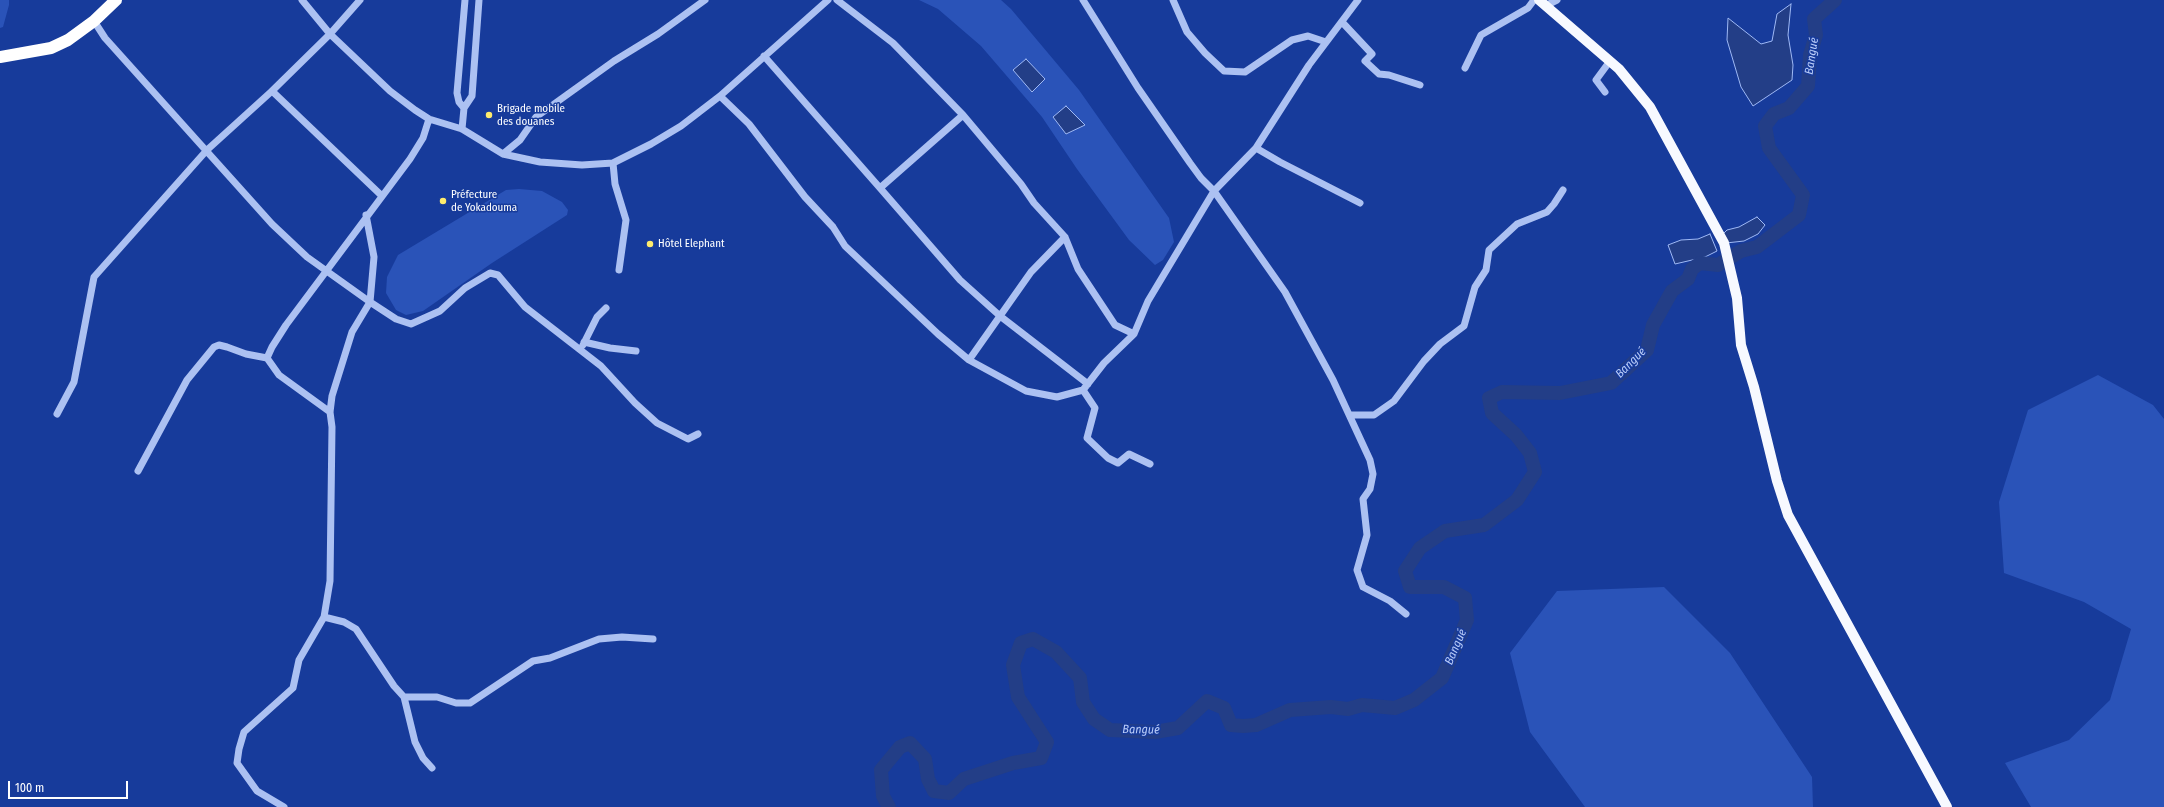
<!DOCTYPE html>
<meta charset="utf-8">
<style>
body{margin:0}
#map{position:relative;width:2164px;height:807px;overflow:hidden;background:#173b9b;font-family:"Fira Sans Condensed",sans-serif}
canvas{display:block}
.scale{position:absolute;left:8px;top:781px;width:120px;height:18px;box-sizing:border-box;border:2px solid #fff;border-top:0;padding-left:5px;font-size:12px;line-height:14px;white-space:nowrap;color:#fff;-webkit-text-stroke:3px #173b9b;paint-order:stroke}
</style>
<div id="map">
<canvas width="2164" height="807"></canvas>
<div class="scale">100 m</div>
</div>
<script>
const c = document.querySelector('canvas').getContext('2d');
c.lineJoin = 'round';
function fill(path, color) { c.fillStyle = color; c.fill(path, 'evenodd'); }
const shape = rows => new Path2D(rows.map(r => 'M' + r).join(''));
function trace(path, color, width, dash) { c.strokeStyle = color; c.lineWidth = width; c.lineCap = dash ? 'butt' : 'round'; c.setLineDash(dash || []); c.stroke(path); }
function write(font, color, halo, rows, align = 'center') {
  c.font = font + ' "Fira Sans Condensed",sans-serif'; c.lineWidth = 3; c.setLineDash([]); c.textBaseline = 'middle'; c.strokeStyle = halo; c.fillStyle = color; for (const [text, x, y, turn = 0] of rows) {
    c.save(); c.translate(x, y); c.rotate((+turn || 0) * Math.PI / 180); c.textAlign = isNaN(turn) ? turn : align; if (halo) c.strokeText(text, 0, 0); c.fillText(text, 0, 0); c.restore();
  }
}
fill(shape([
 [0,0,9,0,9,5,3,27,0,28],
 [919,0,1001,0,1011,9,1079,90,1169,218,1174,242,1163,260,1155,265,1129,240,1077,169,1042,117,981,46,938,9],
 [519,189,542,191,562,202,568,210,567,215,492,263,423,311,406,315,396,310,386,293,387,277,398,255,506,190],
 [2098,375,2153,405,2164,419,2164,807,2031,807,2005,763,2069,740,2110,700,2131,629,2084,602,2004,573,1999,502,2028,410],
 [1664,587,1730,653,1812,777,1813,807,1585,807,1530,732,1510,653,1557,591]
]), '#2a53b8');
const water = shape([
 [1791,4,1788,35,1793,65,1792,80,1753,106,1741,87,1727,40,1728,18,1761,44,1772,41,1777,14,1791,4],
 [1026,59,1045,79,1032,92,1013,70,1026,59],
 [1066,106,1085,125,1066,134,1053,117,1066,106],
 [1757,217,1765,225,1758,234,1744,241,1726,243,1722,235,1727,230,1739,227,1757,217],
 [1710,234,1717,251,1705,257,1675,264,1668,245,1681,240,1698,239,1710,234]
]);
fill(water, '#233e87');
trace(water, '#9fb9f5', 1);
trace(shape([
 [889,807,883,796,881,770,900,747,910,743,925,759,928,779,934,791,949,793,964,779,1013,763,1041,758,1047,742,1018,697,1013,665,1021,643,1033,639,1056,652,1080,678,1083,702,1094,719,1110,730,1155,732,1178,728,1207,701,1224,708,1231,725,1243,726,1256,725,1290,710,1331,707,1348,709,1362,705,1395,708,1414,700,1442,678,1467,620,1465,598,1444,587,1410,587,1405,571,1420,548,1445,531,1484,525,1517,500,1535,472,1530,453,1516,435,1492,413,1489,398,1502,392,1560,393,1611,383,1647,350,1653,325,1672,291,1688,279,1692,269,1700,263,1718,265,1741,251,1757,247,1799,215,1803,195,1769,148,1765,126,1774,114,1789,108,1808,86,1810,55,1816,35,1814,19,1835,0]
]), '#233e87', 14);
trace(shape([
 [302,0,330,34,390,91,415,110,429,119,462,129,503,154,540,162,582,165,613,163,651,144,681,126,720,96,749,124,805,197,833,227,845,246,938,334,969,360,1026,391,1057,397,1083,390,1104,363,1134,334,1148,301,1214,191,1256,148,1309,65,1358,0],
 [837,0,893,43,963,115,1021,184,1034,203,1065,237,1078,269,1115,325,1134,334],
 [1083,0,1138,88,1190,163,1201,178,1214,191,1285,292,1333,380,1370,460,1373,474,1370,489,1363,499,1367,535,1357,570,1363,587,1390,601,1406,614],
 [1173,0,1187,32,1205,53,1224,71,1245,72,1292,40,1308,36,1326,42],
 [1545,6,1557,0],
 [94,21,105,38,272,224,307,257,370,302],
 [1342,22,1372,54,1365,61,1379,74,1389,75,1420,85],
 [764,56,880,188],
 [1465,68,1481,35,1528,8,1534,0],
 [272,91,382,196],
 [1605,92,1596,80,1610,61],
 [720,96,828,0],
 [464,108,459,102,457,93,465,0],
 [963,115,880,188,960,280,1000,316,1031,272,1065,237],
 [462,129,464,108,472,96,479,0],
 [1256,148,1280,162,1360,203],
 [503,154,520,140,536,117,614,61,658,34,705,0],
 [613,163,615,184,626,220,619,270],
 [366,215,374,257,370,302],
 [584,342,610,348,636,351],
 [583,345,597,317,606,308],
 [969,360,1000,316,1088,384],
 [1083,390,1095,408,1087,438,1108,458,1118,463,1129,454,1150,464],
 [330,412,279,375,267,358,272,347,286,325,410,159,423,138,429,119],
 [57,414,74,382,94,277,207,150,272,91,330,34,360,0],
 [1350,415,1374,415,1394,401,1424,361,1440,344,1464,326,1475,287,1486,270,1489,250,1517,224,1547,212,1554,204,1563,190],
 [138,471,187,380,214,347,219,345,227,347,246,354,267,358],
 [324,617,344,622,356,629,394,686,404,697,437,697,456,703,470,703,533,661,550,658,599,639,622,637,653,639],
 [404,697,415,742,423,758,432,768],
 [284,807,257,791,237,763,239,749,244,732,293,688,299,660,324,617,330,581,332,427,330,412,332,396,352,332,370,302,396,319,411,324,440,311,465,288,490,273,498,275,525,307,601,366,635,403,657,423,688,439,698,434]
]), '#acc1f2', 7);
trace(shape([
 [1539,0,1619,69,1650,107,1724,243,1737,298,1741,345,1754,387,1777,481,1788,515,1947,807]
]), '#f7f9ff', 10);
trace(shape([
 [0,57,51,48,68,40,94,21,116,0]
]), '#fff', 12);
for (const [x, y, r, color] of [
 [489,115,4,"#ffec6d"],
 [443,201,4,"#ffec6d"],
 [650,244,4,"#ffec6d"]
]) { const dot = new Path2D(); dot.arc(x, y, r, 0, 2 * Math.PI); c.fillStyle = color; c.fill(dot); trace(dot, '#173b9b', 1.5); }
write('11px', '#fff', '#173b9b', [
 ["Brigade mobile",497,109],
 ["des douanes",497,122],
 ["Préfecture",451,195],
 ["de Yokadouma",451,208],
 ["Hôtel Elephant",658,244]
], 'left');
write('italic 12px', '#b9ccf9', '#173b9b', [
 ["Bangué",1812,56,-81],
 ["Bangué",1631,363,-45],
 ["Bangué",1456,647,-67],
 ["Bangué",1141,730,1]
]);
</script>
